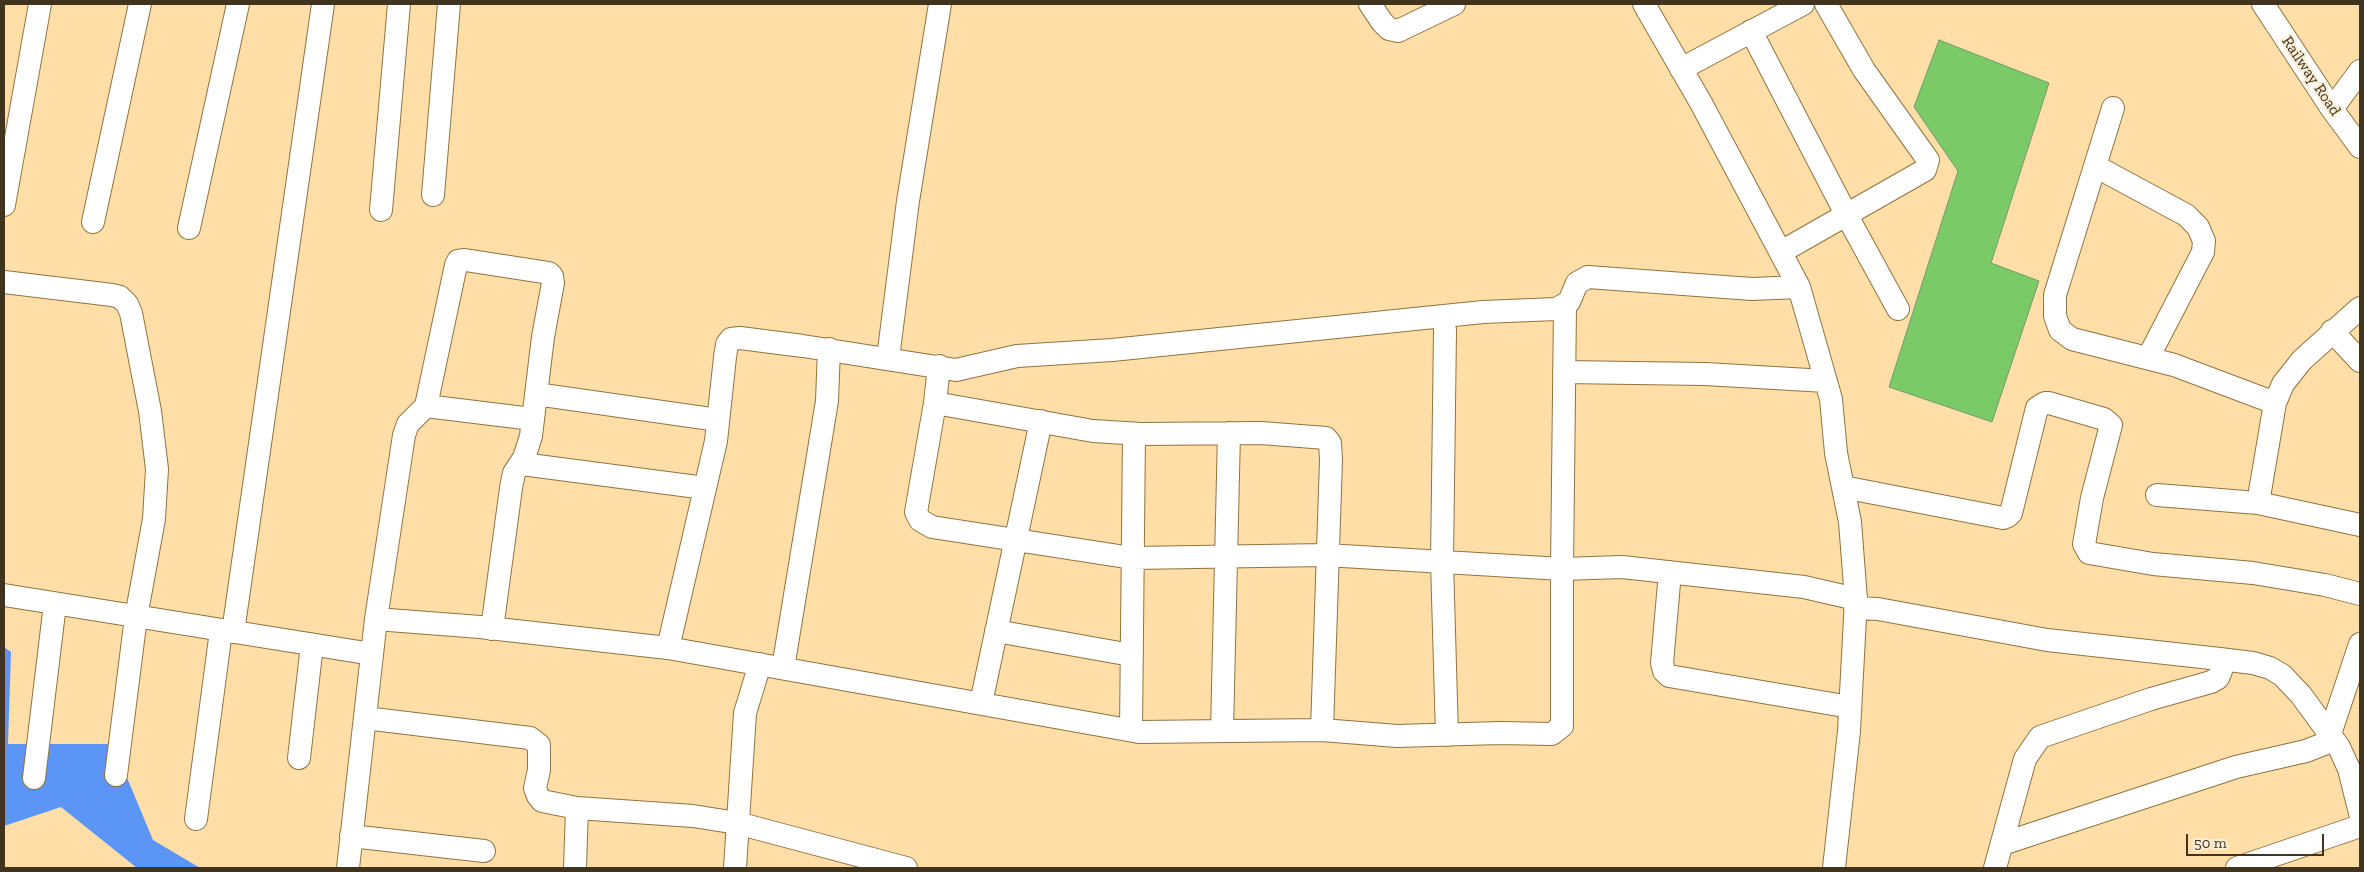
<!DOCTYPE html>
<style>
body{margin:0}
#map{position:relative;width:2364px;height:872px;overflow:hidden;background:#ffdea8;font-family:"Zilla Slab",serif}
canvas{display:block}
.frame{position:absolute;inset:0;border:5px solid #41341e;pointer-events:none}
.scale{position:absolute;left:2186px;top:834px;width:138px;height:22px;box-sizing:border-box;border:2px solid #41341e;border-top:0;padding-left:6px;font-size:15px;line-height:18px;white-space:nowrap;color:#41341e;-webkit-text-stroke:4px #fbeed9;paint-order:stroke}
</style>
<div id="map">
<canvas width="2364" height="872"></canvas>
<div class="frame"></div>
<div class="scale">50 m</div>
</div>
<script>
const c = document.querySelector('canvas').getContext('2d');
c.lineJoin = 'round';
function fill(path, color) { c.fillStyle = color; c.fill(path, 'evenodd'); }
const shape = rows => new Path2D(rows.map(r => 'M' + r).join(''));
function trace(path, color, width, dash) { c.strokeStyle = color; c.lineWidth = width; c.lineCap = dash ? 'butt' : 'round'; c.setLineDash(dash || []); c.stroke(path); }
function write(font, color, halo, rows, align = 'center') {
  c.font = font + ' "Zilla Slab",serif'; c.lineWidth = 4.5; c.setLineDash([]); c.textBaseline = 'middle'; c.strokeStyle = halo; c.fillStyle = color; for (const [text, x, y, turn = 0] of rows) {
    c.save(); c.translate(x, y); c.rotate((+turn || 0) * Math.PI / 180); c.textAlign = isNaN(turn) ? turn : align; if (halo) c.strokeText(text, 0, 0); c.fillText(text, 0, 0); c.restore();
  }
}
fill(shape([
 [4,647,11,652,8,744,113,744,153,840,200,868,137,868,61,807,4,826]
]), '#5b96f6');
const building = shape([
 [1939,40,2049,83,1991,263,2039,281,1992,422,1889,387,1958,171,1914,107,1939,40]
]);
fill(building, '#7bca68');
trace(building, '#759a6c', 1);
const minor = shape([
 [1370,4,1382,22,1389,29,1398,31,1454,4],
 [1644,4,1701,103,1799,287,1831,399,1836,453,1850,522,1856,599,1849,731,1834,868],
 [2263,4,2332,109,2360,147],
 [1751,31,1846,214,1898,309],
 [1681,69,1803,4],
 [2113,108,2055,295,2055,316,2060,330,2072,339,2174,365,2275,403],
 [2332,109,2360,71],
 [2095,166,2186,215,2198,227,2204,241,2203,252,2148,358],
 [433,195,449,4],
 [4,205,40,4],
 [381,210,399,4],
 [93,222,140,4],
 [189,228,238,4],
 [1781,252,1925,170,1928,160,1864,70,1826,4],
 [4,282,112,295,120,297,127,304,131,313,150,411,157,469,154,519,136,617,116,775],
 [1799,287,1752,289,1588,277,1577,283,1569,302,1556,309,1483,312,1112,350,1017,356,956,370,803,346,740,338,731,339,727,344,725,357,716,441,668,648,1139,732,1322,730,1397,736,1500,733,1552,734,1562,726,1562,569,1622,567,1804,587,1856,599],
 [1445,330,1442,562,1447,735],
 [2332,331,2360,361],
 [888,358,908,201,940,4],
 [939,366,935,403,1093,431,1141,434,1261,433,1326,438,1330,443,1331,460,1322,730],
 [1564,372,1705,374,1826,381],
 [536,394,718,420],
 [935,403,916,512,920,520,932,527,1132,558,1326,555,1562,569,1565,306],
 [426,406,532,419],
 [522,464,705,488],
 [1843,487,2003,518,2008,516,2011,513,2037,408,2045,403,2049,403,2104,419,2111,425,2092,498,2084,544,2089,553,2153,564,2253,573,2325,585,2360,594],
 [2157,495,2258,503,2275,403,2283,384,2302,360,2360,308],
 [2258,503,2360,525],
 [1670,572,1662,663,1664,671,1669,676,1850,707],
 [4,595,372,654],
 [1855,608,1878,609,2047,640,2220,659,2253,663,2270,668,2282,675,2301,695,2339,747,2349,769,2360,813],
 [376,619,404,435,408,424,426,406,456,265,458,261,465,260,549,273,552,276,553,283,543,337,531,436,524,458,514,473,511,488,492,629],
 [996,631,1131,655],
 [233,632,323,4],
 [783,668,827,401,829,349],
 [981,703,1041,421],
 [365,718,530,738,539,745,539,770,535,788,538,796,542,801,577,808,575,868],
 [1131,730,1134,434],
 [1222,731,1229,433],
 [2330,734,2360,644],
 [299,758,312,645],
 [34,778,55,604],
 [577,808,693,816,737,823,906,868],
 [196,819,221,631],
 [351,836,484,851],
 [2002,844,2236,767,2306,751,2334,740],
 [348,868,376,619,480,627,668,648],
 [735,868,745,713,760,664],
 [1995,868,2025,759,2040,737,2151,699,2211,682,2218,678,2221,671,2220,659],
 [2237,868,2360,826]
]);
trace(minor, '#917340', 24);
trace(minor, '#fff', 22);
write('16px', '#41341e', '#fbeed9', [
 ["Railway Road",2311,76,56]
]);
</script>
